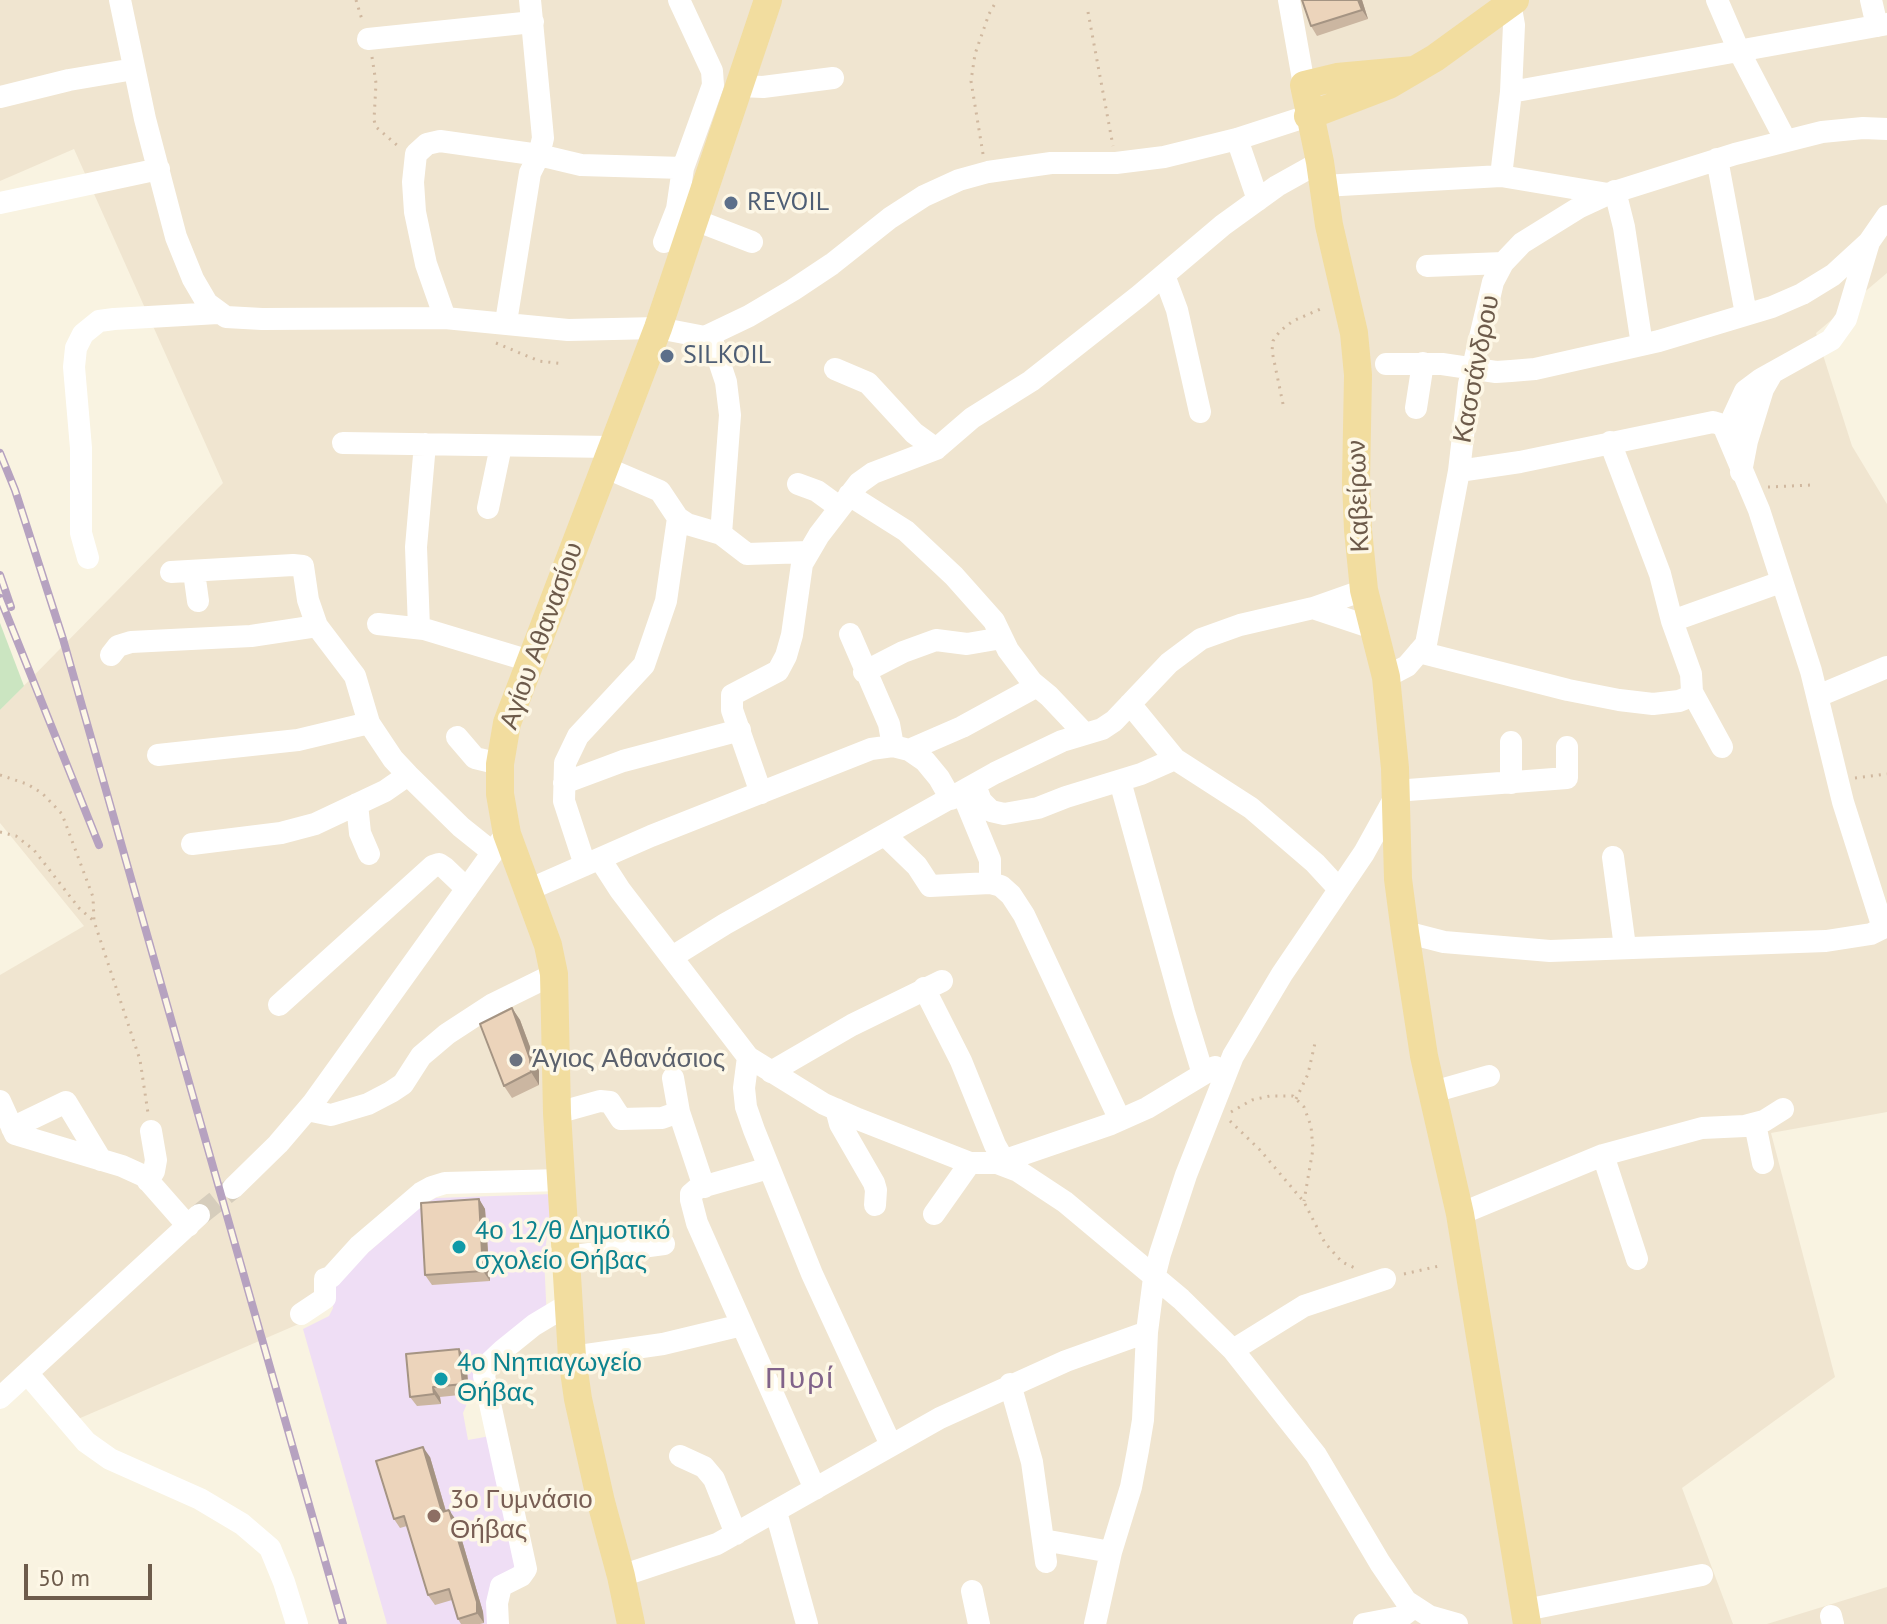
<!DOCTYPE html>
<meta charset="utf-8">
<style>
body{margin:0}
#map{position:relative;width:1887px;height:1624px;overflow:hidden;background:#f9f3e1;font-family:"PT Sans",sans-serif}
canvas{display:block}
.scale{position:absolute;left:24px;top:1564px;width:128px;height:36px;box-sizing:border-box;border:4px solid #6d5b4b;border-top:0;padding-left:10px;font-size:24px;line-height:28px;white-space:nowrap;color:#6d5b4b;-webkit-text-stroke:6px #fdf7e6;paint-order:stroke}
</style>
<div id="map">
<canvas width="1887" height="1624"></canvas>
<div class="scale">50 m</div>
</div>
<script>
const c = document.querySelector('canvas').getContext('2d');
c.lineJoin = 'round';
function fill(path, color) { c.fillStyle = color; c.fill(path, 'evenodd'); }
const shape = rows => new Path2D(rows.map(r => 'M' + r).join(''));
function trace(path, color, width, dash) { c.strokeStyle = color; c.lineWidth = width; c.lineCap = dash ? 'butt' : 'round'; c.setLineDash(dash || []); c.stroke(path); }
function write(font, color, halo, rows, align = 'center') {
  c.font = font + ' "PT Sans",sans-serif'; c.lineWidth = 7; c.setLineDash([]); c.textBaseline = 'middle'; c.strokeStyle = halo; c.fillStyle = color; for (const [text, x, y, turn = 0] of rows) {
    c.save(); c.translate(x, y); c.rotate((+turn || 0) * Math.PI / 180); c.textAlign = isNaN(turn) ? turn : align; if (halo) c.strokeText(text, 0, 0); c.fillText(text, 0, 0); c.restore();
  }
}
fill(shape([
 [0,0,1887,0,1887,273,1816,333,1852,446,1887,504,1887,1112,1771,1133,1835,1377,1682,1488,1733,1624,498,1624,489,1371,559,1315,552,1176,437,1181,320,1272,315,1317,78,1419,18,1374,0,1389,0,975,84,926,0,823,0,710,223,483,74,149,0,181],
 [1887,1587,1887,1624,1767,1624]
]), '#f0e5d0');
fill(shape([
 [553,1194,544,1258,547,1320,483,1366,463,1413,468,1440,496,1435,523,1584,497,1589,501,1624,387,1624,303,1329,329,1316,333,1308,334,1282,424,1204,436,1198]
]), '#efdef5');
fill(shape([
 [0,623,24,686,0,710]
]), '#cbe5c1');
trace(shape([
 [199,1215,233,1188]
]), '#d6cdbc', 22, [22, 11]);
trace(shape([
 [356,0,363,23],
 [1088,12,1113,146],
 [372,57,376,83,374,120,376,127,399,147],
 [983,154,971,81,975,54,989,14,997,0],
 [496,343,539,361,564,364],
 [1283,404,1272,351,1273,341,1280,331,1293,321,1325,307],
 [1768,487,1812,485],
 [0,775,27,784,42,793,62,814,93,897,94,921,140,1060,148,1113],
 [1855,778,1887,774],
 [0,832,16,836,34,850,79,908,94,921],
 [1296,1099,1308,1074,1315,1043],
 [1231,1112,1252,1100,1270,1096,1293,1096,1304,1107,1311,1126,1313,1149,1304,1201],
 [1230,1121,1260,1150,1304,1202,1325,1243,1342,1262,1355,1268],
 [1404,1274,1439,1266]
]), '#d0b89f', 3, [2, 6]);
trace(shape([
 [120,0,145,119,176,237,193,279,207,303,226,317,262,319,445,318,568,330,658,328,705,337,749,316,793,290,832,264,890,218,924,196,959,180,988,172,1051,163,1116,163,1164,157,1237,139,1308,116],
 [1289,0,1304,85],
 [1717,0,1739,51,1786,141],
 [1871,0,1877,26],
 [368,39,533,22],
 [739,86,763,87,833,78],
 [1511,92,1887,24],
 [0,97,69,80,134,69],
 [1237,139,1258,200],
 [1717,159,1746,314],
 [1501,176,1511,92,1514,25,1510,3],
 [1323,186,1501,176,1608,194],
 [1615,191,1624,227,1642,345],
 [0,203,159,169],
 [695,220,752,242],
 [664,242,677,209,683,168,713,85,712,71,679,0],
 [1427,266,1503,263],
 [1164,275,1177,310,1200,412],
 [445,318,426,264,415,212,413,182,416,154,427,144,440,141,539,155,543,138,530,0],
 [506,322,530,173,539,155,581,165,683,168],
 [705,337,713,343,726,382,730,415,721,534],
 [1386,364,1442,364,1496,372,1511,371,1535,369,1659,341,1772,307,1802,294,1833,275,1869,242,1887,216],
 [835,369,868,383,914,433,936,449],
 [1416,408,1423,363],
 [1728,436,1733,417,1745,391,1761,379,1831,340,1846,319,1869,242],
 [343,443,611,447],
 [604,467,660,491,678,518,687,524,721,534,747,554,808,552],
 [1741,472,1747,441,1763,389,1771,375],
 [798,484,817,491,839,507],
 [849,495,906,531,954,576,994,621,1008,650,1032,682,1049,696,1085,734],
 [488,508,501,446],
 [88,558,81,533,81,448,74,367,76,348,83,334,99,321,114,319,218,313],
 [171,572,293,565,303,566,308,600,317,626,355,676,369,723,393,759,408,775,461,827,491,851],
 [194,572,198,601],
 [1313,608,1373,628],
 [1672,621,1781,582],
 [378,624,424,629,530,661],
 [419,628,416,547,425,444],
 [850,634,889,724,893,746],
 [1419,652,1568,690,1619,700,1653,704,1679,701,1689,697,1692,692,1691,674,1672,621,1660,574,1610,442],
 [111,655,118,646,131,642,251,636,317,626],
 [864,672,903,652,936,640,967,644,1002,638],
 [1386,677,1407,666,1426,644,1459,471,1469,384,1493,282,1503,263,1522,243,1580,207,1608,194,1735,154,1822,132,1863,128,1887,129],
 [1692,692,1722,747],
 [1818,696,1887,667],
 [1130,704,1175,759,1251,808,1315,863,1339,889],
 [457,737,475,758,500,764],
 [909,750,962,727,1037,686],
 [158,755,298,740,369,723],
 [1120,781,1184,1012,1203,1074],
 [564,783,623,761,740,730],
 [1511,783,1511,742],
 [975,785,981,801,991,811,1004,814,1038,808,1066,797,1141,774,1175,759],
 [1395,791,1567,778,1567,747],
 [962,792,990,860,990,883],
 [761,793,732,710,732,695,778,671,786,656,792,635,802,564,819,535,859,483,873,473,936,449,972,418,1031,381,1139,296,1223,225,1277,186,1320,162],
 [357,804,360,833,369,854],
 [886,836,917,866,930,886,990,883,1001,886,1011,895,1024,915,1120,1120],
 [192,844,281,833,315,824,385,791,408,775],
 [1613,857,1625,947],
 [600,859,620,890,748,1057,824,1104,858,1119,970,1163,997,1163,1018,1171,1065,1202,1181,1299,1233,1350,1316,1455,1380,1563,1406,1601,1429,1616,1457,1624],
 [585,865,564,801,565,763,578,736,644,665,666,601,678,518],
 [528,890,651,836,871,749,893,746,909,750,925,761,939,778,951,799],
 [1405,932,1444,942,1550,951,1826,941,1871,934,1883,928,1843,802,1811,671,1759,510,1723,425,1713,422,1520,462,1459,471],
 [672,957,725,924,995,773,1062,741,1102,729,1114,721,1169,663,1201,639,1240,625,1313,608,1364,590],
 [924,988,961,1061,995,1145,1003,1159],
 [279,1005,433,866,439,864,445,868,467,889],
 [748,1057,744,1088,746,1107,754,1130,812,1274,891,1445],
 [771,1072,852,1025,942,981],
 [673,1078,679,1112,704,1187],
 [1433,1092,1489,1076],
 [0,1101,15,1134,122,1166,144,1176,188,1226],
 [836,1109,840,1124,874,1183,876,1190,875,1205],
 [307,1110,331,1115,368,1104,391,1092,403,1084,421,1056,447,1034,493,1004,554,974],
 [557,1113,600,1101,610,1102,621,1119,662,1118,679,1112],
 [1755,1124,1763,1163],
 [12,1128,66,1102,101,1160],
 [1603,1155,1637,1259],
 [997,1163,1111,1124,1147,1108,1215,1067],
 [769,1168,698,1188,691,1194,691,1200,697,1223,815,1489],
 [148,1181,154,1171,156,1160,151,1131],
 [233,1188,278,1144,313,1103,501,841],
 [934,1214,970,1163],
 [1460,1214,1603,1155,1702,1128,1745,1126,1764,1121,1783,1109],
 [567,1257,664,1244],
 [301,1314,325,1298,325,1279,331,1277,360,1245,421,1193,432,1187,445,1183,562,1180],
 [1233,1350,1304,1306,1385,1279],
 [572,1357,663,1344,742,1325],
 [27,1373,86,1442,110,1459,200,1499,242,1524,270,1548,284,1582,297,1624],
 [1010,1384,1032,1462,1046,1562],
 [0,1398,199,1215],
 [680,1456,704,1467,714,1479,736,1534],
 [776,1512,807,1624],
 [1043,1540,1111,1552],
 [621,1576,717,1544,940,1418,1066,1361,1147,1332],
 [972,1591,979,1624],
 [1525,1610,1702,1575],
 [1831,1616,1833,1624],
 [498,1624,497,1603,501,1586,521,1576,526,1569,484,1376,487,1365,503,1350,534,1325,569,1304],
 [1095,1624,1111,1552,1131,1487,1138,1450,1143,1420,1147,1332,1154,1278,1160,1254,1186,1175,1233,1056,1282,974,1364,853,1395,797],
 [1364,1624,1401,1617,1414,1607]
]), '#fff', 22);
trace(shape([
 [1414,70,1337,77,1304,85,1320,162,1329,225,1354,333,1358,375,1356,482,1358,530,1364,590,1386,677,1395,768,1398,879,1405,932,1424,1056,1460,1214,1527,1624],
 [1308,116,1389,85,1435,58,1515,0],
 [631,1624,621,1576,601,1502,578,1399,572,1357,557,1113,554,974,548,945,507,834,500,794,500,764,507,723,658,328,768,0]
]), '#f2dd9f', 28);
const rail = shape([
 [0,453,15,490,63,639,343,1624],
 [0,575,11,607],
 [0,598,99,845]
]);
trace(rail, '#b6a2c0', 8);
trace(rail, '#fdf7e6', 5, [15]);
fill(shape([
 [1302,0,1362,0,1368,19,1317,36,1311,26],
 [512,1008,520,1020,539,1071,539,1085,512,1098,504,1086],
 [479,1199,485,1209,490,1281,432,1285,425,1275],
 [459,1349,466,1359,469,1394,440,1397,441,1404,417,1406,410,1397],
 [430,1457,446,1511,456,1520,483,1612,484,1623,480,1624,461,1624,458,1619,452,1600,435,1605,428,1595,407,1526,400,1528,394,1519]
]), '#cbb6a1');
fill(shape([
 [1358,0,1362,0,1368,19,1362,10],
 [512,1008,520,1020,539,1071,539,1085,531,1072],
 [479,1199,485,1209,490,1281,483,1271],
 [459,1349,466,1359,469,1394,463,1384],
 [433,1387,440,1397,441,1404,434,1394],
 [423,1447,430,1457,449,1522,442,1512],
 [449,1510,456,1520,483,1612,484,1623,477,1613]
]), '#a59483');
const building = shape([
 [1302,0,1358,0,1362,10,1311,26,1302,0],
 [512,1008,530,1059,531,1072,504,1086,480,1024,512,1008],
 [479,1199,483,1271,425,1275,421,1203,479,1199],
 [459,1349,463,1384,433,1387,434,1394,410,1397,406,1354,459,1349],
 [423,1447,442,1512,449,1510,477,1602,477,1613,458,1619,449,1589,428,1595,404,1516,394,1519,376,1461,423,1447]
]);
fill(building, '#ecd4bb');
trace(building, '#a59483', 2);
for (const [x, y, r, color] of [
 [731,203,8,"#5c6f8a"],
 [667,356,8,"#5c6f8a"],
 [516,1060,8,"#6b7280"],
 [459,1247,8,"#0f9aa8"],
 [441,1379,8,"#0f9aa8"],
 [434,1516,8,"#8d6e63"]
]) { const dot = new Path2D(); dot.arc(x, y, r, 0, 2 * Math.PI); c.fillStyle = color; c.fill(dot); trace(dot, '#fdf7e6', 3); }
write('26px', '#4e5e75', '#fdf7e6', [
 ["REVOIL",747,203],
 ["SILKOIL",683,356]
], 'left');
write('26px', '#6d5b4b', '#fdf7e6', [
 ["Κασσάνδρου",1477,369,-79],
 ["Καβείρων",1359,496,-92],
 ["Αγίου Αθανασίου",542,636,-70]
]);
write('26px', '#5b616d', '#fdf7e6', [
 ["Άγιος Αθανάσιος",532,1060]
], 'left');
write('26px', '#0d838f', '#fdf7e6', [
 ["4ο 12/θ Δημοτικό",475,1232],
 ["σχολείο Θήβας",475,1262],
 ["4ο Νηπιαγωγείο",457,1364],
 ["Θήβας",457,1394]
], 'left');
write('26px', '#785e54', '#fdf7e6', [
 ["3ο Γυμνάσιο",450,1501],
 ["Θήβας",450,1531]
], 'left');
c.letterSpacing = '2px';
write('30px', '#81638a', '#fdf7e6', [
 ["Πυρί",800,1379]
]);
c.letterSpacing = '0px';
</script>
